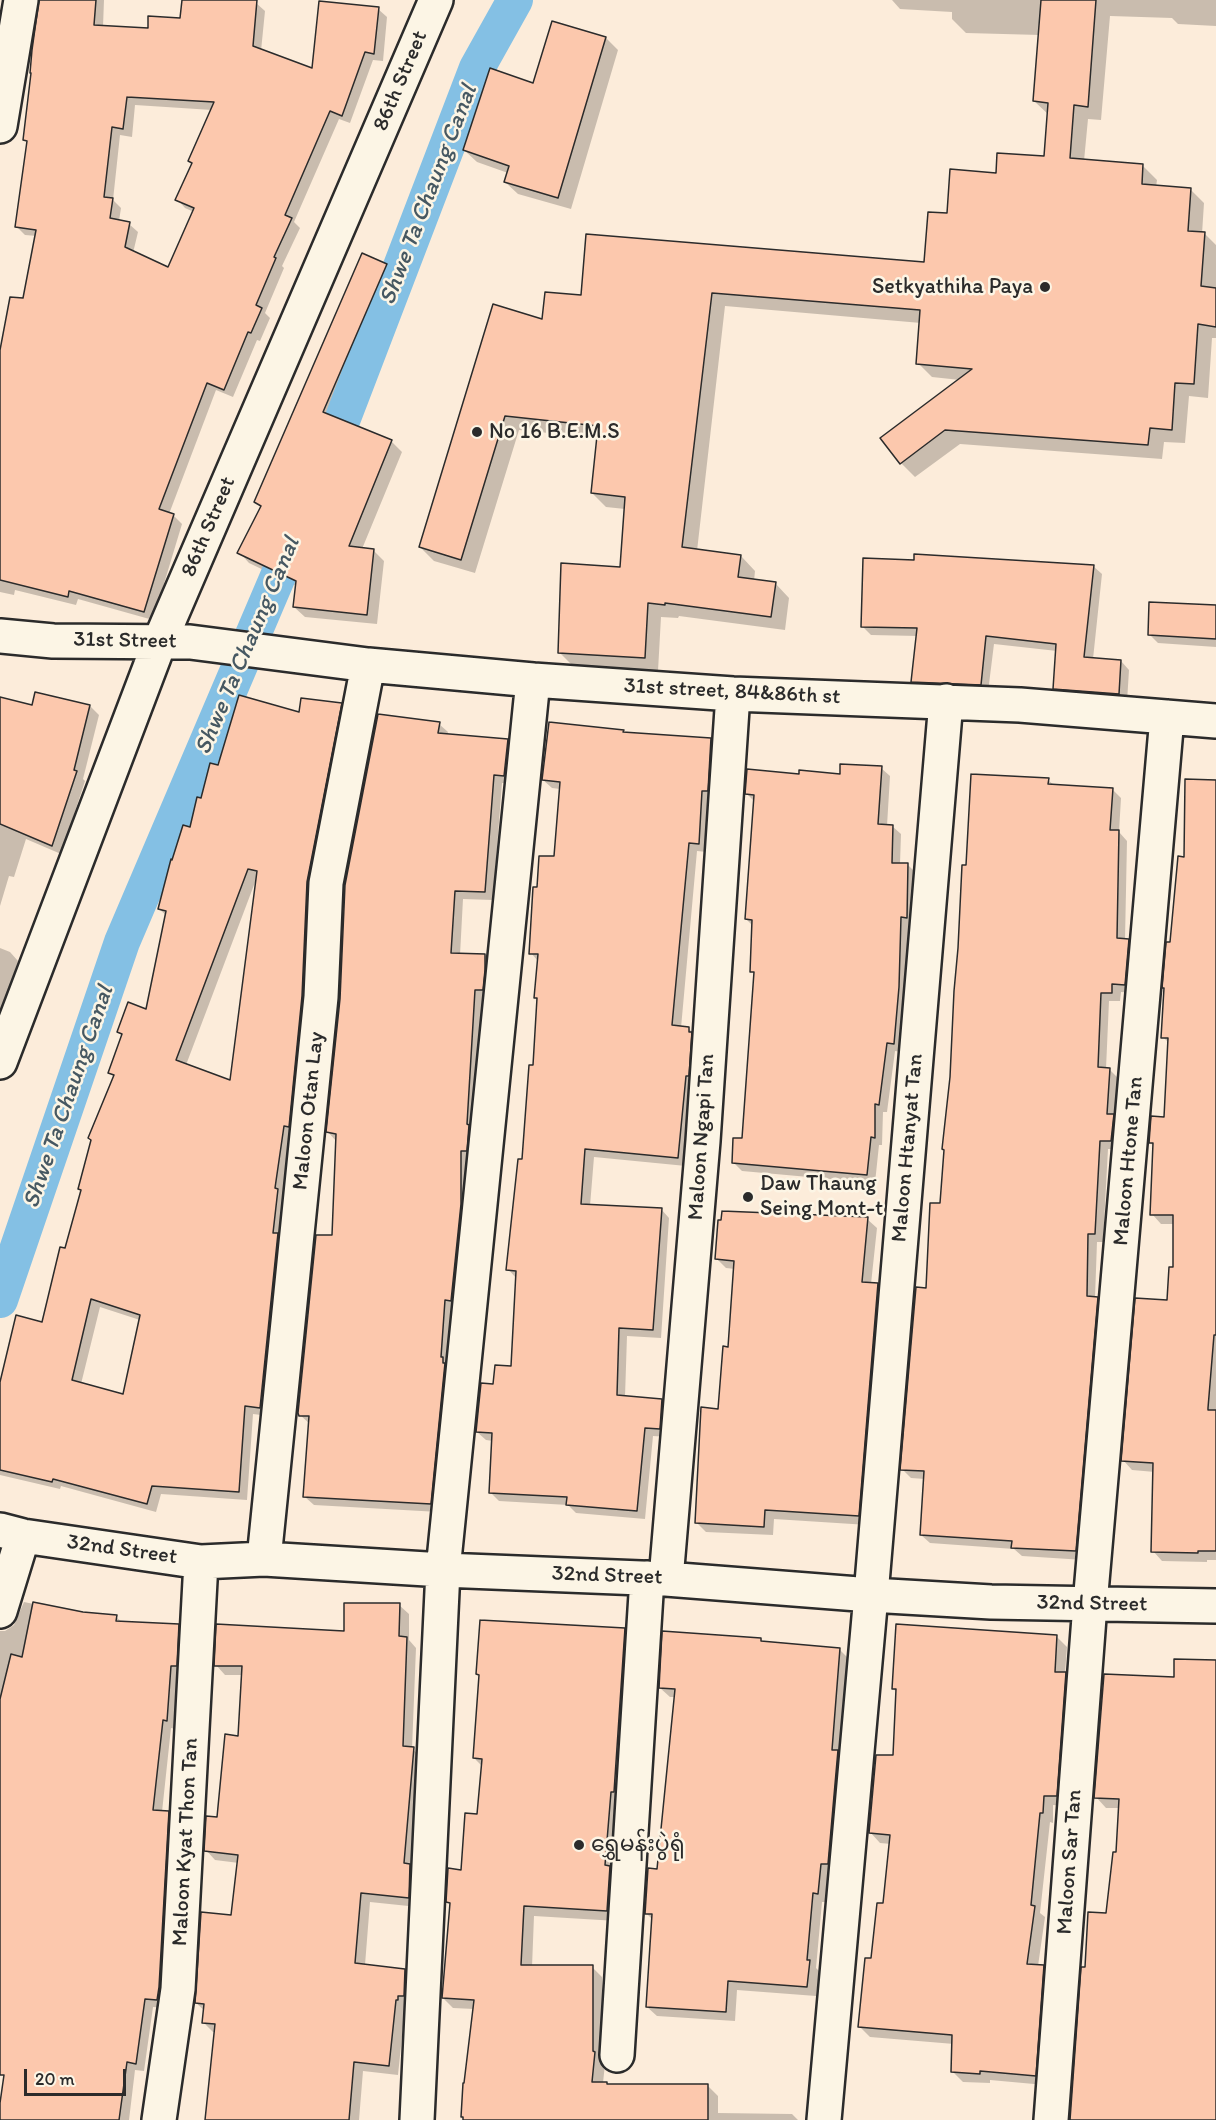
<!DOCTYPE html>
<meta charset="utf-8">
<style>
body{margin:0}
#map{position:relative;width:1216px;height:2120px;overflow:hidden;background:#fcecda;font-family:Itim,sans-serif}
canvas{display:block}
.scale{position:absolute;left:24px;top:2069px;width:102px;height:27px;box-sizing:border-box;border:3px solid #2b2b2b;border-top:0;padding-left:8px;font-size:18px;line-height:21px;white-space:nowrap;color:#2b2b2b;-webkit-text-stroke:4px #fcf5e5;paint-order:stroke}
</style>
<div id="map">
<canvas width="1216" height="2120"></canvas>
<div class="scale">20 m</div>
</div>
<script>
const c = document.querySelector('canvas').getContext('2d');
c.lineJoin = 'round';
function fill(path, color) { c.fillStyle = color; c.fill(path, 'evenodd'); }
const shape = rows => new Path2D(rows.map(r => 'M' + r).join(''));
function trace(path, color, width, dash) { c.strokeStyle = color; c.lineWidth = width; c.lineCap = dash ? 'butt' : 'round'; c.setLineDash(dash || []); c.stroke(path); }
function write(font, color, halo, rows, align = 'center') {
  c.font = font + ' Itim,"Noto Sans Myanmar",sans-serif'; c.lineWidth = 5; c.setLineDash([]); c.textBaseline = 'middle'; c.strokeStyle = halo; c.fillStyle = color; for (const [text, x, y, turn = 0] of rows) {
    c.save(); c.translate(x, y); c.rotate((+turn || 0) * Math.PI / 180); c.textAlign = isNaN(turn) ? turn : align; if (halo) c.strokeText(text, 0, 0); c.fillText(text, 0, 0); c.restore();
  }
}
fill(shape([
 [41,0,104,0,103,27,149,30,182,19,184,0,230,0,256,3,265,11,261,51,313,71,378,9,387,17,383,61,373,60,350,123,339,119,294,222,300,228,282,266,284,268,265,313,270,318,260,341,257,340,233,397,216,390,169,514,174,516,182,524,153,620,78,599,76,605,15,590,14,595,0,592,0,359,24,300,37,236,25,235,16,226,28,142,26,140],
 [135,105,212,110,190,161,193,164,177,199,185,208,194,212,169,268,133,253,138,232,129,224,119,221,121,208,113,200,120,135,132,137],
 [892,0,1216,0,1216,26,1178,24,1172,18,1110,16,1101,120,1088,119,1084,161,1143,166,1157,180,1156,187,1190,189,1204,203,1202,234,1205,234,1216,245,1216,338,1212,338,1208,398,1189,396,1185,443,1164,442,1162,459,960,444,915,477,901,463,960,380,932,377,918,363,921,323,725,306,697,551,741,556,755,571,754,581,775,583,789,598,785,630,679,616,678,618,661,617,658,671,574,667,559,652,621,568,625,509,606,507,592,493,598,438,519,430,475,573,434,561,420,547,543,321,582,297,925,264,948,215,997,174,1045,158,1049,115,1034,101,1040,35,966,33,952,19,952,12,900,9],
 [606,38,618,50,571,209,518,194,505,182,508,173,477,162,464,150,534,85],
 [362,255,387,265,397,276,335,419,391,441,402,452,362,549,373,550,384,561,377,624,305,617,294,607,297,586,249,563,239,552,262,508,256,502],
 [1093,566,1102,574,1093,659,1121,661,1129,670,1127,702,1063,697,1055,688,1057,651,994,644,988,692,921,690,913,682,918,636,871,635,863,627],
 [1216,607,1216,647,1158,643,1149,634],
 [0,698,33,706,90,706,99,715,83,779,85,781,61,854,26,839,14,877,9,876,0,906],
 [341,705,350,713,283,1196,286,1199,269,1416,253,1414,247,1500,161,1494,156,1512,61,1486,60,1489,0,1475,0,1388,17,1316,43,1323,66,1250,82,1191,79,1189,115,1078,109,1072,123,1036,118,1032,148,1011,167,916,159,909,202,800,219,767,301,714],
 [257,877,232,1082,186,1065],
 [100,1307,140,1320,124,1396,81,1384],
 [439,724,448,732,447,735,508,740,516,749,513,784,502,783,493,900,463,899,460,955,485,955,493,964,491,998,483,998,475,1133,439,1512,314,1505,305,1497,310,1424,300,1415,334,1237,336,1141,328,1132],
 [623,731,625,733,711,739,719,748,707,852,697,851,681,1028,688,1028,697,1037,686,1166,594,1157,590,1206,661,1209,669,1218,661,1338,627,1336,625,1397,662,1401,670,1409,668,1437,653,1436,645,1519,576,1513,568,1505,499,1501,491,1493,493,1441,486,1440,477,1432,494,1385,513,1367,516,1278,508,1269,524,1161,535,1067,539,1001,536,998,538,961,531,953,539,889,555,858,560,789,552,788,543,780],
 [881,768,890,776,887,826,892,826,901,834,900,864,907,864,916,873,915,925,909,925,907,997,902,1052,895,1051,887,1112,883,1112,882,1145,879,1145,875,1183,742,1171,733,1162,744,1140,755,974,752,971,753,926,746,919,755,802,747,794,800,776,841,776],
 [1048,780,1055,786,1112,789,1121,798,1119,832,1127,841,1125,940,1128,940,1137,949,1133,993,1121,992,1120,1001,1109,1001,1106,1069,1109,1069,1118,1078,1116,1119,1120,1149,1108,1149,1103,1242,1097,1242,1095,1298,1106,1307,1084,1560,1022,1556,1014,1549,930,1543,921,1535,925,1479,911,1478,902,1469,941,1205,968,867],
 [1216,781,1216,1560,1207,1560,1207,1562,1162,1561,1153,1551,1155,1472,1132,1470,1123,1460,1169,1301,1174,1269,1175,1224,1161,1224,1152,1214,1154,1146,1150,1143,1165,1119,1169,1043,1163,1037,1172,944,1186,858],
 [0,948,10,952,18,961,1,1012,2,1014,0,1019],
 [867,1219,877,1228,871,1284,878,1285,887,1294,868,1525,774,1519,773,1535,706,1532,697,1523,730,1348,735,1269,726,1268,716,1258],
 [24,1602,83,1614,116,1617,122,1622,178,1626,187,1634,179,1674,175,1729,171,1728,162,1812,168,1813,177,1821,166,2008,153,2007,144,2071,135,2070,129,2120,0,2120,7,2069,0,2063,0,1631,5,1631,14,1625],
 [399,1605,409,1614,409,1640,416,1648,412,1749,423,1758,418,1907,370,1902,365,1965,405,1970,414,1980,407,2009,405,2008,398,2075,363,2071,359,2120,207,2120,216,2032,213,2032,203,2022,205,2011,196,2003,232,1917,239,1863,215,1860,206,1850,219,1819,239,1737,243,1675,225,1675,216,1665,345,1633],
 [624,1630,635,1640,617,1921,534,1916,532,1967,592,1967,602,1977,602,2061,605,2064,603,2083,609,2085,707,2085,718,2096,718,2113,792,2114,798,2120,465,2120,474,2009,453,2008,443,1998,451,1905,448,1902,462,1871,479,1815,483,1767,474,1758],
 [1056,1636,1067,1647,1065,1673,1076,1684,1066,1806,1053,1805,1053,1823,1050,1822,1040,1913,1045,1917,1038,1966,1043,1966,1053,1977,1045,2085,990,2080,990,2083,963,2082,952,2071,954,2044,870,2037,860,2027,884,1905,891,1844,880,1843,870,1832,894,1757,897,1692,893,1689],
 [761,1639,765,1643,840,1650,849,1659,837,1873,830,1872,827,1902,822,1902,816,1968,819,1971,816,1996,737,1990,735,2021,657,2016,647,2007,653,1920,646,1913,659,1870,676,1697,670,1697,660,1688],
 [1216,1662,1216,2120,1071,2120,1086,1969,1108,1915,1118,1854,1120,1808,1106,1808,1096,1797,1175,1679]
]), '#0003');
trace(shape([
 [325,465,477,68,515,0],
 [0,1300,122,942,299,527]
]), '#84c0e4', 36);
const building = shape([
 [39,0,96,0,94,25,148,28,148,16,180,18,182,0,257,0,253,46,312,68,319,1,379,7,374,54,365,52,342,116,330,111,285,215,292,218,274,257,276,258,256,305,262,308,251,333,248,332,224,390,207,383,159,509,174,514,144,612,69,591,68,597,0,580,0,350,10,297,23,298,36,230,15,227,27,141,23,140,31,73,30,73,32,50,39,0],
 [127,97,214,102,188,161,192,163,175,200,194,208,168,267,125,247,130,222,110,218,113,198,104,197,112,127,123,129,127,97],
 [1041,0,1096,0,1088,107,1074,105,1070,158,1143,164,1142,184,1191,188,1188,231,1205,232,1201,286,1216,288,1216,327,1198,324,1194,384,1175,383,1172,430,1150,428,1148,445,945,430,900,464,880,438,972,369,916,364,920,310,712,293,682,547,741,555,738,577,776,582,771,617,665,603,665,605,648,603,645,658,558,653,561,563,620,567,625,497,591,493,598,426,505,416,461,560,419,547,493,304,542,319,545,292,581,295,586,234,924,262,928,212,947,213,950,169,996,173,997,153,1044,156,1048,103,1033,101,1041,0],
 [552,21,606,37,558,198,504,182,509,166,463,150,490,68,533,83,552,21],
 [362,253,387,264,323,412,392,440,349,546,374,549,367,615,293,607,296,581,237,553,261,506,254,502,362,253],
 [914,554,1094,565,1084,657,1121,660,1119,694,1053,689,1056,644,986,636,981,685,911,682,917,628,861,627,863,558,914,560,914,554],
 [1149,602,1216,605,1216,639,1148,635,1149,602],
 [35,692,90,705,74,770,77,771,52,846,0,824,0,697,32,705,35,692],
 [239,695,299,712,301,698,342,703,307,882,302,996,289,1127,284,1126,275,1188,278,1189,273,1233,278,1233,260,1408,245,1406,239,1492,152,1486,147,1504,53,1479,52,1482,0,1470,0,1382,16,1315,42,1322,60,1247,65,1248,81,1190,78,1189,91,1140,88,1138,114,1075,108,1073,122,1034,117,1032,128,1002,146,1009,166,911,158,909,171,859,172,860,183,825,190,827,197,797,201,798,210,763,218,765,239,695],
 [248,869,257,871,230,1080,176,1060,248,869],
 [91,1299,140,1315,123,1394,72,1380,91,1299],
 [378,714,440,722,438,733,508,739,504,776,494,775,485,892,455,891,451,953,485,954,485,970,483,990,475,990,467,1124,469,1125,467,1151,461,1151,461,1204,451,1301,445,1300,441,1357,443,1357,443,1363,445,1363,431,1504,303,1497,309,1416,299,1416,298,1413,316,1235,332,1235,336,1134,326,1132,340,999,345,885,378,714],
 [549,722,624,730,623,732,711,738,708,791,702,791,699,844,689,843,672,1025,689,1027,689,1032,692,1032,689,1076,686,1076,678,1158,585,1149,581,1204,662,1208,653,1330,619,1328,617,1395,662,1399,660,1429,645,1428,637,1511,566,1505,567,1497,489,1493,492,1433,476,1432,481,1383,493,1384,495,1365,511,1366,516,1271,506,1270,518,1159,522,1159,529,1065,533,1065,537,998,534,998,538,954,529,954,533,887,537,887,539,856,554,856,560,782,542,780,549,722],
 [840,764,882,766,878,824,893,825,892,863,908,863,907,918,901,917,899,987,894,1044,887,1043,879,1105,875,1104,875,1138,871,1137,867,1175,732,1163,733,1138,742,1138,754,972,750,972,752,920,745,919,754,795,745,794,747,769,799,774,799,770,840,774,840,764],
 [971,774,1049,778,1048,784,1113,788,1110,830,1119,830,1117,938,1129,939,1125,985,1112,984,1112,993,1101,993,1098,1067,1110,1068,1107,1114,1114,1114,1111,1141,1100,1141,1095,1234,1088,1234,1087,1296,1098,1297,1076,1551,1011,1548,1012,1541,920,1535,924,1471,900,1470,916,1287,926,1288,930,1203,940,1203,944,1150,942,1149,950,1077,954,991,958,948,962,865,966,865,971,774],
 [1185,779,1216,780,1216,1335,1214,1335,1208,1408,1208,1410,1216,1410,1216,1551,1198,1551,1198,1553,1151,1552,1153,1463,1121,1461,1135,1298,1167,1300,1169,1267,1173,1267,1173,1215,1150,1215,1153,1143,1149,1143,1151,1116,1164,1117,1168,1038,1161,1038,1164,988,1162,988,1166,942,1170,942,1178,856,1184,857,1185,779],
 [722,1211,868,1217,862,1282,878,1283,859,1516,765,1510,764,1527,695,1523,701,1407,718,1409,723,1346,728,1347,734,1261,715,1259,718,1220,721,1220,722,1211],
 [33,1602,83,1612,117,1615,116,1621,179,1624,177,1666,171,1666,167,1721,163,1720,153,1810,169,1811,159,1987,157,2000,145,1999,136,2064,127,2062,119,2120,0,2120,0,2103,4,2075,0,2075,0,1699,11,1654,22,1657,33,1602],
 [344,1603,400,1603,399,1636,407,1637,403,1746,414,1747,404,1863,410,1864,409,1898,361,1893,355,1963,405,1969,404,1996,398,1996,398,2000,396,2000,389,2066,354,2062,349,2120,205,2120,215,2024,202,2023,204,2004,195,2003,201,1912,231,1915,238,1855,204,1851,206,1816,217,1817,225,1734,238,1736,242,1666,214,1666,216,1624,344,1631,344,1603],
 [480,1620,625,1628,614,1792,611,1792,605,1865,610,1866,607,1911,524,1906,521,1965,593,1965,593,2051,595,2052,592,2082,607,2082,607,2084,708,2084,708,2120,463,2120,463,2117,461,2117,463,2083,464,2083,474,2000,442,1998,450,1903,446,1902,448,1868,461,1870,465,1813,477,1814,482,1759,473,1758,479,1675,476,1674,480,1620],
 [896,1624,1057,1635,1055,1672,1066,1672,1057,1796,1044,1796,1043,1813,1040,1813,1031,1905,1035,1906,1027,1964,1044,1965,1036,2076,980,2071,980,2074,951,2072,952,2035,858,2027,865,1958,871,1958,877,1903,883,1903,890,1835,869,1833,876,1755,893,1755,896,1689,892,1689,896,1624],
 [662,1631,761,1638,761,1641,840,1648,832,1750,838,1750,828,1864,821,1864,818,1894,813,1893,807,1960,810,1960,807,1987,728,1981,726,2012,646,2007,652,1914,645,1914,648,1868,657,1869,675,1689,659,1688,662,1631],
 [1174,1659,1216,1660,1216,2120,1070,2120,1081,1967,1085,1967,1088,1912,1106,1913,1113,1852,1116,1852,1119,1799,1094,1798,1104,1674,1174,1677,1174,1659]
]);
fill(building, '#fcc8ad');
trace(building, '#2b2b2b', 1.5);
const minor = shape([
 [0,126,21,0],
 [0,636,53,641,190,642,368,665,533,680,733,694,1020,705,1216,721],
 [0,1062,160,641,436,0],
 [0,1530,23,1536,201,1562,264,1559,443,1570,666,1579,871,1595,991,1602,1216,1606],
 [264,1559,321,997,326,883,368,665],
 [666,1579,703,1141,733,694],
 [0,1611,23,1536],
 [617,2055,647,1578],
 [159,2120,178,1989,201,1562],
 [417,2120,443,1570,533,680],
 [824,2120,871,1595,946,701],
 [1051,2120,1090,1604,1167,717]
]);
trace(minor, '#2b2b2b', 38);
trace(minor, '#fcf5e5', 33);
for (const [x, y, r, color] of [
 [1045,287,6,"#2b2b2b"],
 [477,432,6,"#2b2b2b"],
 [748,1197,6,"#2b2b2b"],
 [579,1845,6,"#2b2b2b"]
]) { const dot = new Path2D(); dot.arc(x, y, r, 0, 2 * Math.PI); c.fillStyle = color; c.fill(dot); trace(dot, '#fcf5e5', 2); }
write('22px', '#2b2b2b', '#fcf5e5', [
 ["86th Street",401,81,-67],
 ["86th Street",209,527,-67],
 ["31st Street",125,641,1],
 ["31st street, 84&86th st",732,692,3],
 ["Maloon Otan Lay",309,1111,-84],
 ["Maloon Ngapi Tan",702,1137,-86],
 ["Maloon Htanyat Tan",908,1148,-85],
 ["Maloon Htone Tan",1129,1161,-85],
 ["32nd Street",122,1550,8],
 ["32nd Street",607,1576,2],
 ["32nd Street",1092,1604,1],
 ["Maloon Kyat Thon Tan",186,1842,-87],
 ["Maloon Sar Tan",1070,1862,-86]
]);
write('22px', '#2b2b2b', '#fcf5e5', [
 ["Setkyathiha Paya",1033,287,"right"],
 ["No 16 B.E.M.S",489,432],
 ["Daw Thaung",760,1184],
 ["Seing Mont-t",760,1209],
 ["ရွှေမန်းပွဲရုံ",591,1845]
], 'left');
write('italic 24px', '#465862', '#fcf5e5', [
 ["Shwe Ta Chaung Canal",429,195,-69],
 ["Shwe Ta Chaung Canal",248,646,-67],
 ["Shwe Ta Chaung Canal",69,1097,-71]
]);
</script>
